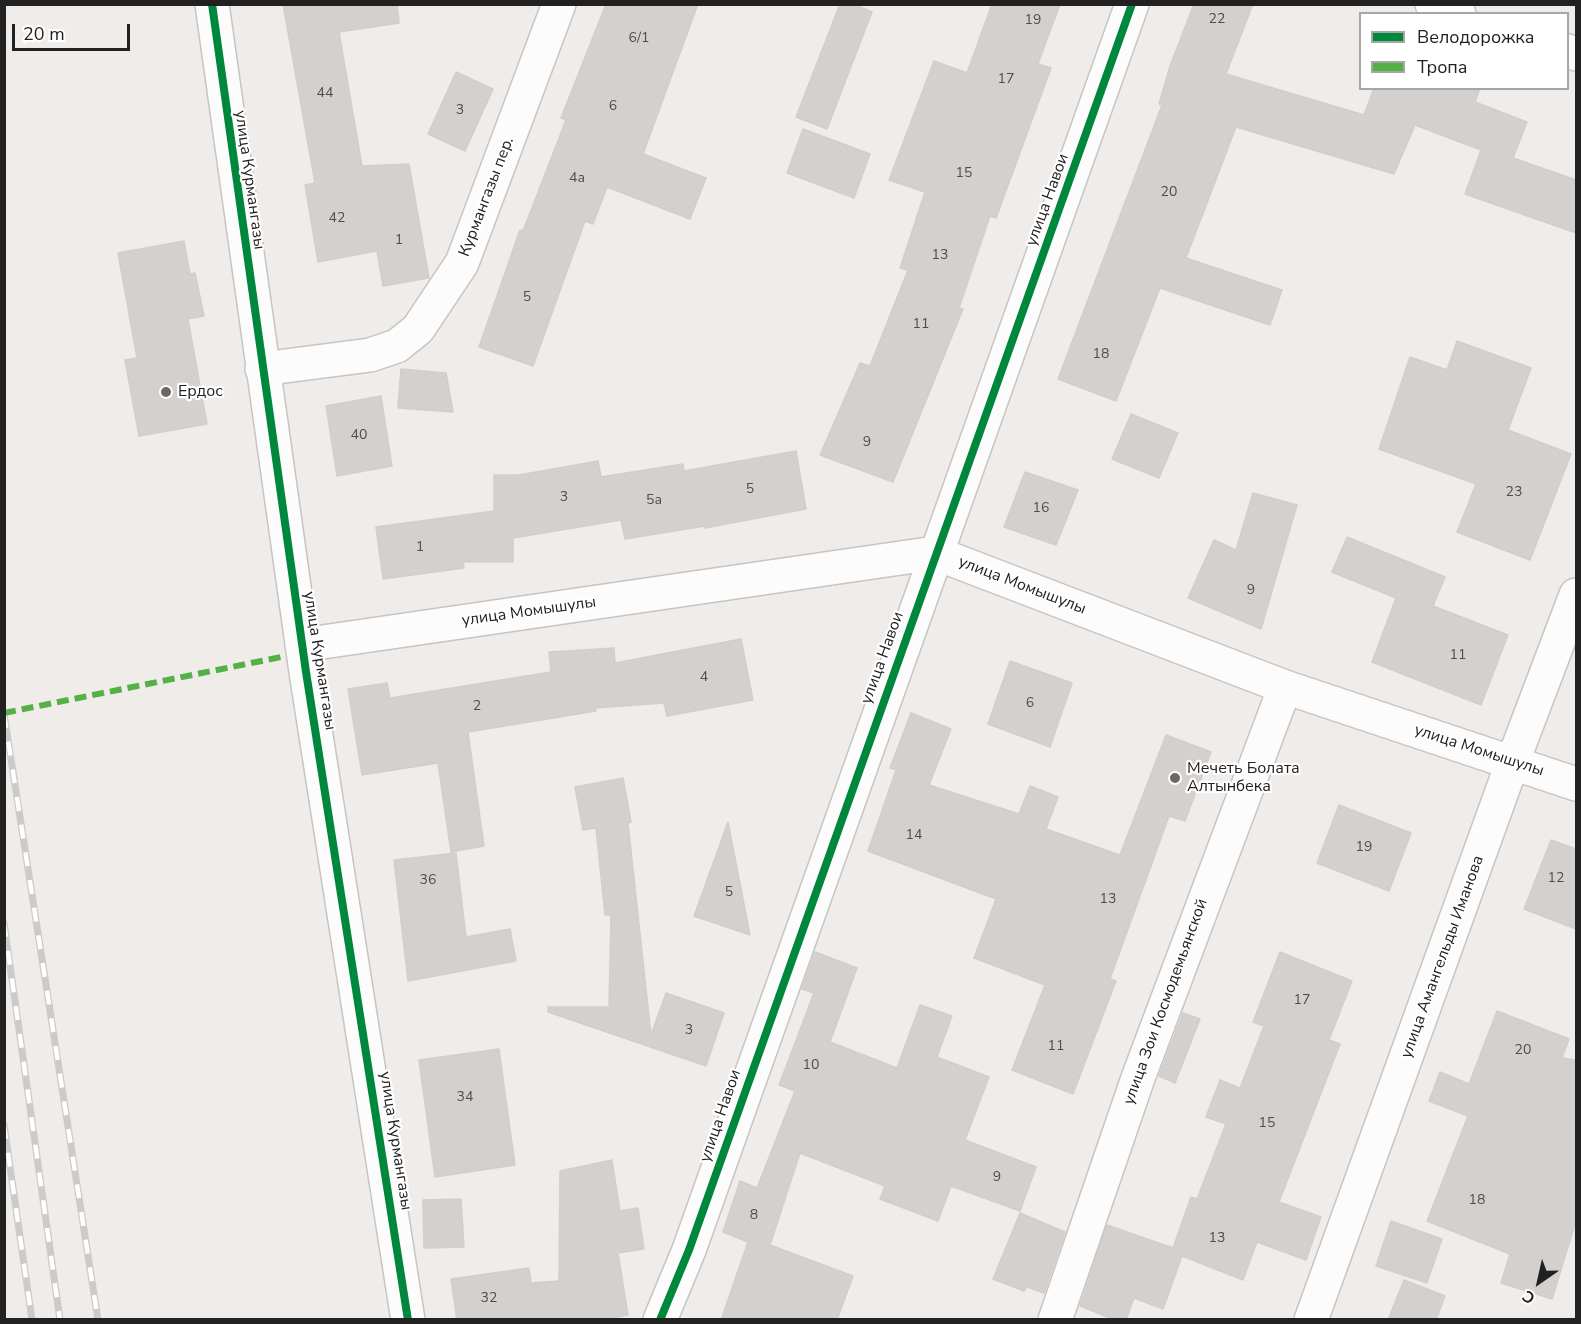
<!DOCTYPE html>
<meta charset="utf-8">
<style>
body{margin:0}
#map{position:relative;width:1581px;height:1324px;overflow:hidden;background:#efece9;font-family:"Nunito Sans",sans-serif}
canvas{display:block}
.frame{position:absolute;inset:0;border:6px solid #212121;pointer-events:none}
.legend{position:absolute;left:1359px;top:12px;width:210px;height:78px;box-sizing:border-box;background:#fff;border:2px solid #a6a6a6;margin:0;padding:8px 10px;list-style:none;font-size:18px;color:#212121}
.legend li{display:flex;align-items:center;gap:12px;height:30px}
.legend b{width:30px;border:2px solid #a6a6a6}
.north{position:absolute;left:1509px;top:1252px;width:60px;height:60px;-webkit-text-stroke:4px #fff;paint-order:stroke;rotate:214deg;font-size:16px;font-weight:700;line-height:24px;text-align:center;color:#212121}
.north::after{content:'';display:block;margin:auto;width:21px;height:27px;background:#212121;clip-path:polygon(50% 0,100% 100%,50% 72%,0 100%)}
.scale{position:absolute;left:12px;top:24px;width:118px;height:27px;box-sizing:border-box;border:3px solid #212121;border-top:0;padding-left:8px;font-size:18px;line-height:21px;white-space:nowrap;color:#212121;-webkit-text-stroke:4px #fff;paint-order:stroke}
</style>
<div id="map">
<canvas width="1581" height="1324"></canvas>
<div class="frame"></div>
<ul class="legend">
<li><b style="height:8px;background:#00873e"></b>Велодорожка</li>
<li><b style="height:8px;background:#55b145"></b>Тропа</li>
</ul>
<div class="north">С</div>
<div class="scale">20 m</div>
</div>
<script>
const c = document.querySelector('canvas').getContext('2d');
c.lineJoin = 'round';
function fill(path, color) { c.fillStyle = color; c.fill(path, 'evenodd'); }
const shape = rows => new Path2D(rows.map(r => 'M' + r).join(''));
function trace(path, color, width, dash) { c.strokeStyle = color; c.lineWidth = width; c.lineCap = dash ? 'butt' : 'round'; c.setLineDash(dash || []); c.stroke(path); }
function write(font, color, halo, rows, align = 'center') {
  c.font = font + ' "Nunito Sans",sans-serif'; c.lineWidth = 4.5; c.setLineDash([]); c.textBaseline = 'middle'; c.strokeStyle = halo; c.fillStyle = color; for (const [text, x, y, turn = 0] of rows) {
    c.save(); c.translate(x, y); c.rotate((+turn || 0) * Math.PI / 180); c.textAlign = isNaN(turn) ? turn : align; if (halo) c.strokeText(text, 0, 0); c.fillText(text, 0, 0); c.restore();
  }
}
const building = shape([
 [283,4,397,4,399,23,339,32,362,166,409,164,429,278,383,286,377,251,318,262,305,185,315,183,283,4],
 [606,4,698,4,643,154,706,178,690,219,607,187,593,224,585,221,533,366,479,347,520,230,523,231,566,120,561,118,606,4],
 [840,4,853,4,872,12,827,129,796,117,840,4],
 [992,4,1060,4,1038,64,1051,68,996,218,990,216,959,308,963,309,893,482,820,455,860,363,870,366,908,270,900,268,925,192,889,180,934,61,967,73,992,4],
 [1194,4,1253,4,1226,74,1364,115,1374,88,1480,88,1475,102,1527,122,1513,158,1576,180,1576,233,1465,194,1481,150,1415,125,1394,174,1236,127,1186,258,1282,290,1270,325,1160,288,1116,401,1058,379,1162,105,1159,104,1170,66,1194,4],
 [456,72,493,89,465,151,428,134,456,72],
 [803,129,870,154,854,198,787,173,803,129],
 [184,241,190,274,195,273,204,316,188,319,207,424,139,436,125,360,137,358,118,253,184,241],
 [1457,341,1531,368,1508,430,1571,454,1530,560,1457,532,1476,484,1379,449,1410,357,1447,370,1457,341],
 [401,369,446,373,453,412,398,408,401,369],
 [381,396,392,466,337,476,326,406,381,396],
 [1131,414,1178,433,1159,478,1112,459,1131,414],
 [796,451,806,509,705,528,705,526,625,539,621,520,513,538,513,562,463,562,464,568,383,579,376,527,494,511,494,475,519,475,598,461,601,477,683,464,684,471,796,451],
 [1025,472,1078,490,1056,545,1004,527,1025,472],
 [1253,493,1297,505,1261,629,1188,598,1214,540,1236,550,1253,493],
 [1347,537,1445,577,1433,606,1508,635,1481,705,1372,662,1396,598,1332,572,1347,537],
 [741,639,753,700,667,716,664,703,595,708,596,711,468,732,484,846,451,852,438,763,362,775,348,689,387,683,390,698,551,672,549,652,614,648,615,663,741,639],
 [1010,661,1072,683,1050,747,988,724,1010,661],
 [911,713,951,729,929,785,1019,814,1030,786,1058,797,1046,829,1120,855,1166,735,1211,752,1185,821,1169,816,1110,979,1116,981,1073,1094,1012,1070,1045,985,974,958,996,899,868,851,896,770,890,768,911,713],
 [623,778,631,822,628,823,651,1035,666,993,724,1013,706,1066,548,1012,548,1007,609,1007,611,915,605,915,596,828,583,830,575,787,623,778],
 [1339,805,1411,833,1389,891,1317,863,1339,805],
 [728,822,750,935,694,916,728,822],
 [1551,840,1576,849,1576,929,1524,909,1551,840],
 [456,853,466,937,510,929,516,961,408,981,394,860,456,853],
 [815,952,857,968,830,1042,897,1068,920,1005,952,1016,937,1057,989,1077,965,1140,1036,1167,1020,1211,951,1186,938,1221,880,1199,885,1186,800,1153,770,1245,853,1276,837,1320,721,1320,748,1242,723,1232,740,1181,757,1188,795,1091,779,1085,814,993,802,989,815,952],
 [1280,952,1352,981,1329,1040,1340,1044,1279,1202,1321,1217,1306,1260,1257,1242,1243,1280,1182,1256,1163,1309,1134,1298,1126,1320,1115,1320,1080,1306,1107,1225,1173,1248,1191,1197,1197,1199,1226,1124,1206,1117,1220,1080,1240,1088,1264,1026,1253,1022,1280,952],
 [1497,1011,1569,1039,1562,1058,1576,1060,1576,1221,1552,1299,1501,1283,1510,1254,1427,1221,1468,1116,1429,1101,1440,1072,1469,1084,1497,1011],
 [1183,1013,1200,1019,1175,1083,1159,1076,1183,1013],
 [499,1049,515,1165,435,1177,419,1060,499,1049],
 [612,1160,620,1211,638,1208,644,1249,618,1253,628,1315,601,1320,457,1320,451,1279,529,1268,531,1283,559,1281,560,1171,612,1160],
 [461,1199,464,1247,424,1248,423,1200,461,1199],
 [1020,1213,1065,1232,1044,1293,1027,1287,1024,1291,993,1279,1020,1213],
 [1391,1221,1442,1239,1427,1283,1376,1266,1391,1221],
 [1404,1280,1445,1296,1436,1320,1388,1320,1404,1280]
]);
fill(building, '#d4d0ce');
trace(building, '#d2cecb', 1.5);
const street = shape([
 [212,4,306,672,408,1320],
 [1432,4,1459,14],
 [1568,51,1576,54],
 [262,369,370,355,397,346,418,329,462,263,559,4],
 [302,645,935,553,1285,687,1576,784],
 [660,1320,689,1250,1132,4],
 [1055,1320,1138,1078,1285,687],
 [1311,1320,1513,761,1576,595]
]);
trace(street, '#c6c5c4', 36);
trace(street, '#fdfcfc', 33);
const rail = shape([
 [4,714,98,1320],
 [4,923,60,1320],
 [4,1125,32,1320]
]);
trace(rail, '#cbcbca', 7);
trace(rail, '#fff', 4.5, [14]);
trace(shape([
 [4,713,281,657]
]), '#55b145', 6, [12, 6]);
trace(shape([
 [212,4,306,672,408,1320],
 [660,1320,689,1250,1132,4]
]), '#00873e', 8);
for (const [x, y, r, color] of [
 [166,392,6,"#696867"],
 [1175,778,6,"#696867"]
]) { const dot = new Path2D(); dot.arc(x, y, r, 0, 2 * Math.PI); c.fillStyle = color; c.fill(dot); trace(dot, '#fff', 2); }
write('14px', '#4e4d4c', null, [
 ["22",1217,20],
 ["19",1033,21],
 ["6/1",639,39],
 ["17",1006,80],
 ["44",325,94],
 ["6",613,107],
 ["3",460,111],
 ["15",964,174],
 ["4а",577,179],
 ["20",1169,193],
 ["42",337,219],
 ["1",399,241],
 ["13",940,256],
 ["5",527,298],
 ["11",921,325],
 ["18",1101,355],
 ["40",359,436],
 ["9",867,443],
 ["5",750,490],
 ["23",1514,493],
 ["3",564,498],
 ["5а",654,501],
 ["16",1041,509],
 ["1",420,548],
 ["9",1251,591],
 ["11",1458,656],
 ["4",704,678],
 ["6",1030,704],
 ["2",477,707],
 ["14",914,836],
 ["19",1364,848],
 ["12",1556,879],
 ["36",428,881],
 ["5",729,893],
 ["13",1108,900],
 ["17",1302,1001],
 ["3",689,1031],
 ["11",1056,1047],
 ["20",1523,1051],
 ["10",811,1066],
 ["34",465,1098],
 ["15",1267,1124],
 ["9",997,1178],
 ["18",1477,1201],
 ["8",754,1216],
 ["13",1217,1239],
 ["32",489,1299]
]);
write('16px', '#212121', '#fff', [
 ["улица Курмангазы",249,180,82],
 ["Курмангазы пер.",487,197,-69],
 ["улица Навои",1048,200,-70],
 ["улица Момышулы",1022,586,21],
 ["улица Момышулы",529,612,-8],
 ["улица Навои",883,658,-70],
 ["улица Курмангазы",319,661,81],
 ["улица Момышулы",1479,751,18],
 ["улица Амангельды Иманова",1443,957,-70],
 ["улица Зои Космодемьянской",1166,1002,-70],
 ["улица Навои",721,1116,-71],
 ["улица Курмангазы",395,1141,81]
]);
write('16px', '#212121', '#fff', [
 ["Ердос",178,392],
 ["Мечеть Болата",1187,769],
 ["Алтынбека",1187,787]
], 'left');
</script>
